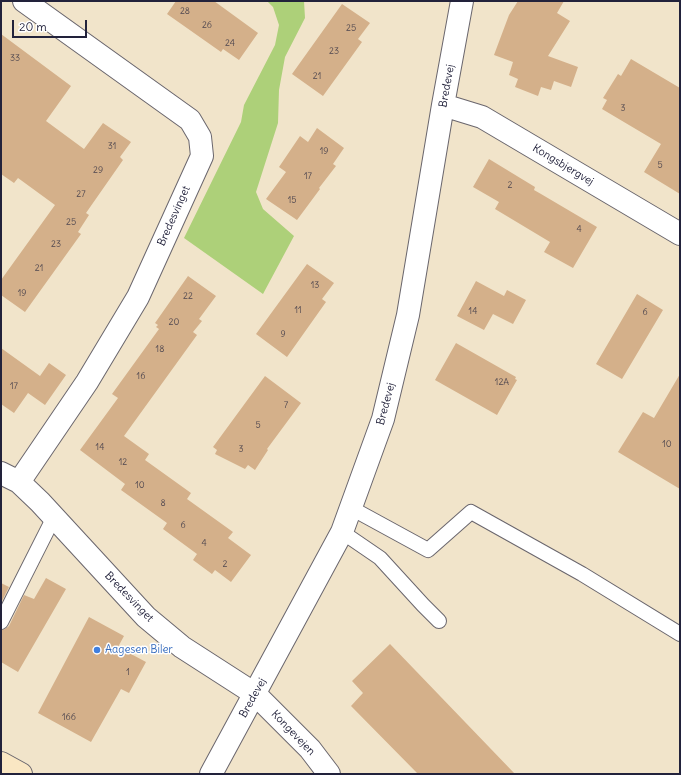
<!DOCTYPE html>
<style>
body{margin:0}
#map{position:relative;width:681px;height:775px;overflow:hidden;background:#f1e4ca;font-family:Delius,sans-serif}
canvas{display:block}
.frame{position:absolute;inset:0;border:2px solid #22223b;pointer-events:none}
.scale{position:absolute;left:12px;top:20px;width:75px;height:18px;box-sizing:border-box;border:2px solid #22223b;border-top:0;padding-left:5px;font-size:12px;line-height:14px;white-space:nowrap;color:#22223b;-webkit-text-stroke:3px #fff;paint-order:stroke}
</style>
<div id="map">
<canvas width="681" height="775"></canvas>
<div class="frame"></div>
<div class="scale">20 m</div>
</div>
<script>
const c = document.querySelector('canvas').getContext('2d');
c.lineJoin = 'round';
function fill(path, color) { c.fillStyle = color; c.fill(path, 'evenodd'); }
const shape = rows => new Path2D(rows.map(r => 'M' + r).join(''));
function trace(path, color, width, dash) { c.strokeStyle = color; c.lineWidth = width; c.lineCap = dash ? 'butt' : 'round'; c.setLineDash(dash || []); c.stroke(path); }
function write(font, color, halo, rows, align = 'center') {
  c.font = font + ' Delius,sans-serif'; c.lineWidth = 3; c.setLineDash([]); c.textBaseline = 'middle'; c.strokeStyle = halo; c.fillStyle = color; for (const [text, x, y, turn = 0] of rows) {
    c.save(); c.translate(x, y); c.rotate((+turn || 0) * Math.PI / 180); c.textAlign = isNaN(turn) ? turn : align; if (halo) c.strokeText(text, 0, 0); c.fillText(text, 0, 0); c.restore();
  }
}
fill(shape([
 [267,1,304,1,305,18,285,57,279,90,278,123,256,192,263,209,294,236,263,294,184,238,241,122,244,105,275,45,279,25,273,7]
]), '#add079');
fill(shape([
 [176,1,214,1,258,33,239,60,223,49,221,52,167,14],
 [518,1,564,1,557,13,570,21,548,56,578,67,571,87,554,81,551,90,541,87,538,96,515,87,518,79,509,75,513,62,494,55,509,15],
 [342,4,370,23,358,39,362,42,323,96,292,74],
 [1,34,71,86,46,121,84,149,103,123,131,142,120,157,123,160,86,213,89,215,78,232,81,234,25,312,1,295,1,280,55,205,18,178,14,183,1,174],
 [631,59,680,88,680,194,644,172,661,144,602,109,607,100,603,98,618,74,621,76],
 [317,128,344,148,333,164,336,166,319,188,320,189,297,220,266,199,286,172,279,167,300,136,308,142],
 [489,159,535,187,534,190,541,194,597,227,573,268,544,252,550,242,495,209,499,202,473,187],
 [307,264,334,283,322,299,326,302,287,357,256,334],
 [188,276,216,296,199,319,202,321,193,332,197,335,124,436,149,454,145,460,191,493,187,499,233,532,228,538,251,555,231,582,215,570,212,574,193,560,197,554,163,529,167,523,121,490,125,484,80,450,118,398,112,394,159,329,156,327,158,325,155,323],
 [476,281,504,296,507,290,526,300,513,324,493,314,484,330,457,316],
 [637,294,663,310,622,379,596,364],
 [456,343,516,377,515,379,517,380,497,415,435,380],
 [1,348,40,376,49,363,66,375,45,405,28,393,14,413,1,404],
 [680,374,680,489,618,452,643,412,654,418],
 [265,376,301,403,267,449,268,450,255,470,248,465,245,469,215,454,217,450,213,447],
 [46,578,66,589,18,672,1,662,1,630,5,629,9,626,24,595,34,599],
 [1,583,9,587,1,603],
 [89,617,124,636,118,647,146,662,129,693,121,689,91,742,38,713],
 [390,644,515,774,418,774,351,706,363,693,352,681]
]), '#d4b08a');
const service = shape([
 [351,508,428,550,471,512,582,574,680,634],
 [342,532,380,558,423,605,439,621],
 [1,622,54,517]
]);
const minor = shape([
 [443,105,482,117,680,234],
 [1,473,19,482,40,502,146,617,182,647,255,694,310,749,329,774],
 [19,482,87,382,138,297,202,156,200,137,190,120,24,1],
 [211,774,342,532,383,419,408,315,443,105,462,1]
]);
const secondary = shape([
 [1,763,21,774]
]);
trace(service, '#6a666d', 16);
trace(minor, '#6a666d', 24);
trace(secondary, '#6a666d', 24);
trace(service, '#fff', 14);
trace(minor, '#fff', 22);
trace(secondary, '#fae7c3', 22);
for (const [x, y, r, color] of [
 [97,650,4,"#3f7fe0"]
]) { const dot = new Path2D(); dot.arc(x, y, r, 0, 2 * Math.PI); c.fillStyle = color; c.fill(dot); trace(dot, '#fff', 1.5); }
write('9px', '#4e464f', null, [
 ["28",185,11],
 ["26",207,25],
 ["25",351,28],
 ["24",230,43],
 ["23",334,51],
 ["33",15,58],
 ["21",317,76],
 ["3",623,108],
 ["31",112,146],
 ["19",324,151],
 ["5",660,165],
 ["29",98,170],
 ["17",308,176],
 ["2",510,185],
 ["27",81,194],
 ["15",292,200],
 ["25",71,222],
 ["4",579,229],
 ["23",56,244],
 ["21",39,268],
 ["13",315,285],
 ["19",22,293],
 ["22",188,296],
 ["11",298,310],
 ["14",473,311],
 ["6",645,312],
 ["20",174,322],
 ["9",283,334],
 ["18",160,349],
 ["16",141,376],
 ["12A",502,382],
 ["17",14,386],
 ["7",286,405],
 ["5",258,425],
 ["10",667,444],
 ["14",100,447],
 ["3",241,449],
 ["12",123,462],
 ["10",140,485],
 ["8",163,503],
 ["6",183,525],
 ["4",204,543],
 ["2",225,564],
 ["1",128,672],
 ["166",69,717]
]);
write('11px', '#22223b', '#fff', [
 ["Bredevej",447,86,-80],
 ["Kongsbjergvej",563,165,31],
 ["Bredesvinget",174,216,-66],
 ["Bredevej",386,404,-75],
 ["Bredesvinget",129,597,46],
 ["Bredevej",253,698,-61],
 ["Kongevejen",293,733,46]
]);
write('11px', '#366cbe', '#fff', [
 ["Aagesen Biler",105,650]
], 'left');
</script>
